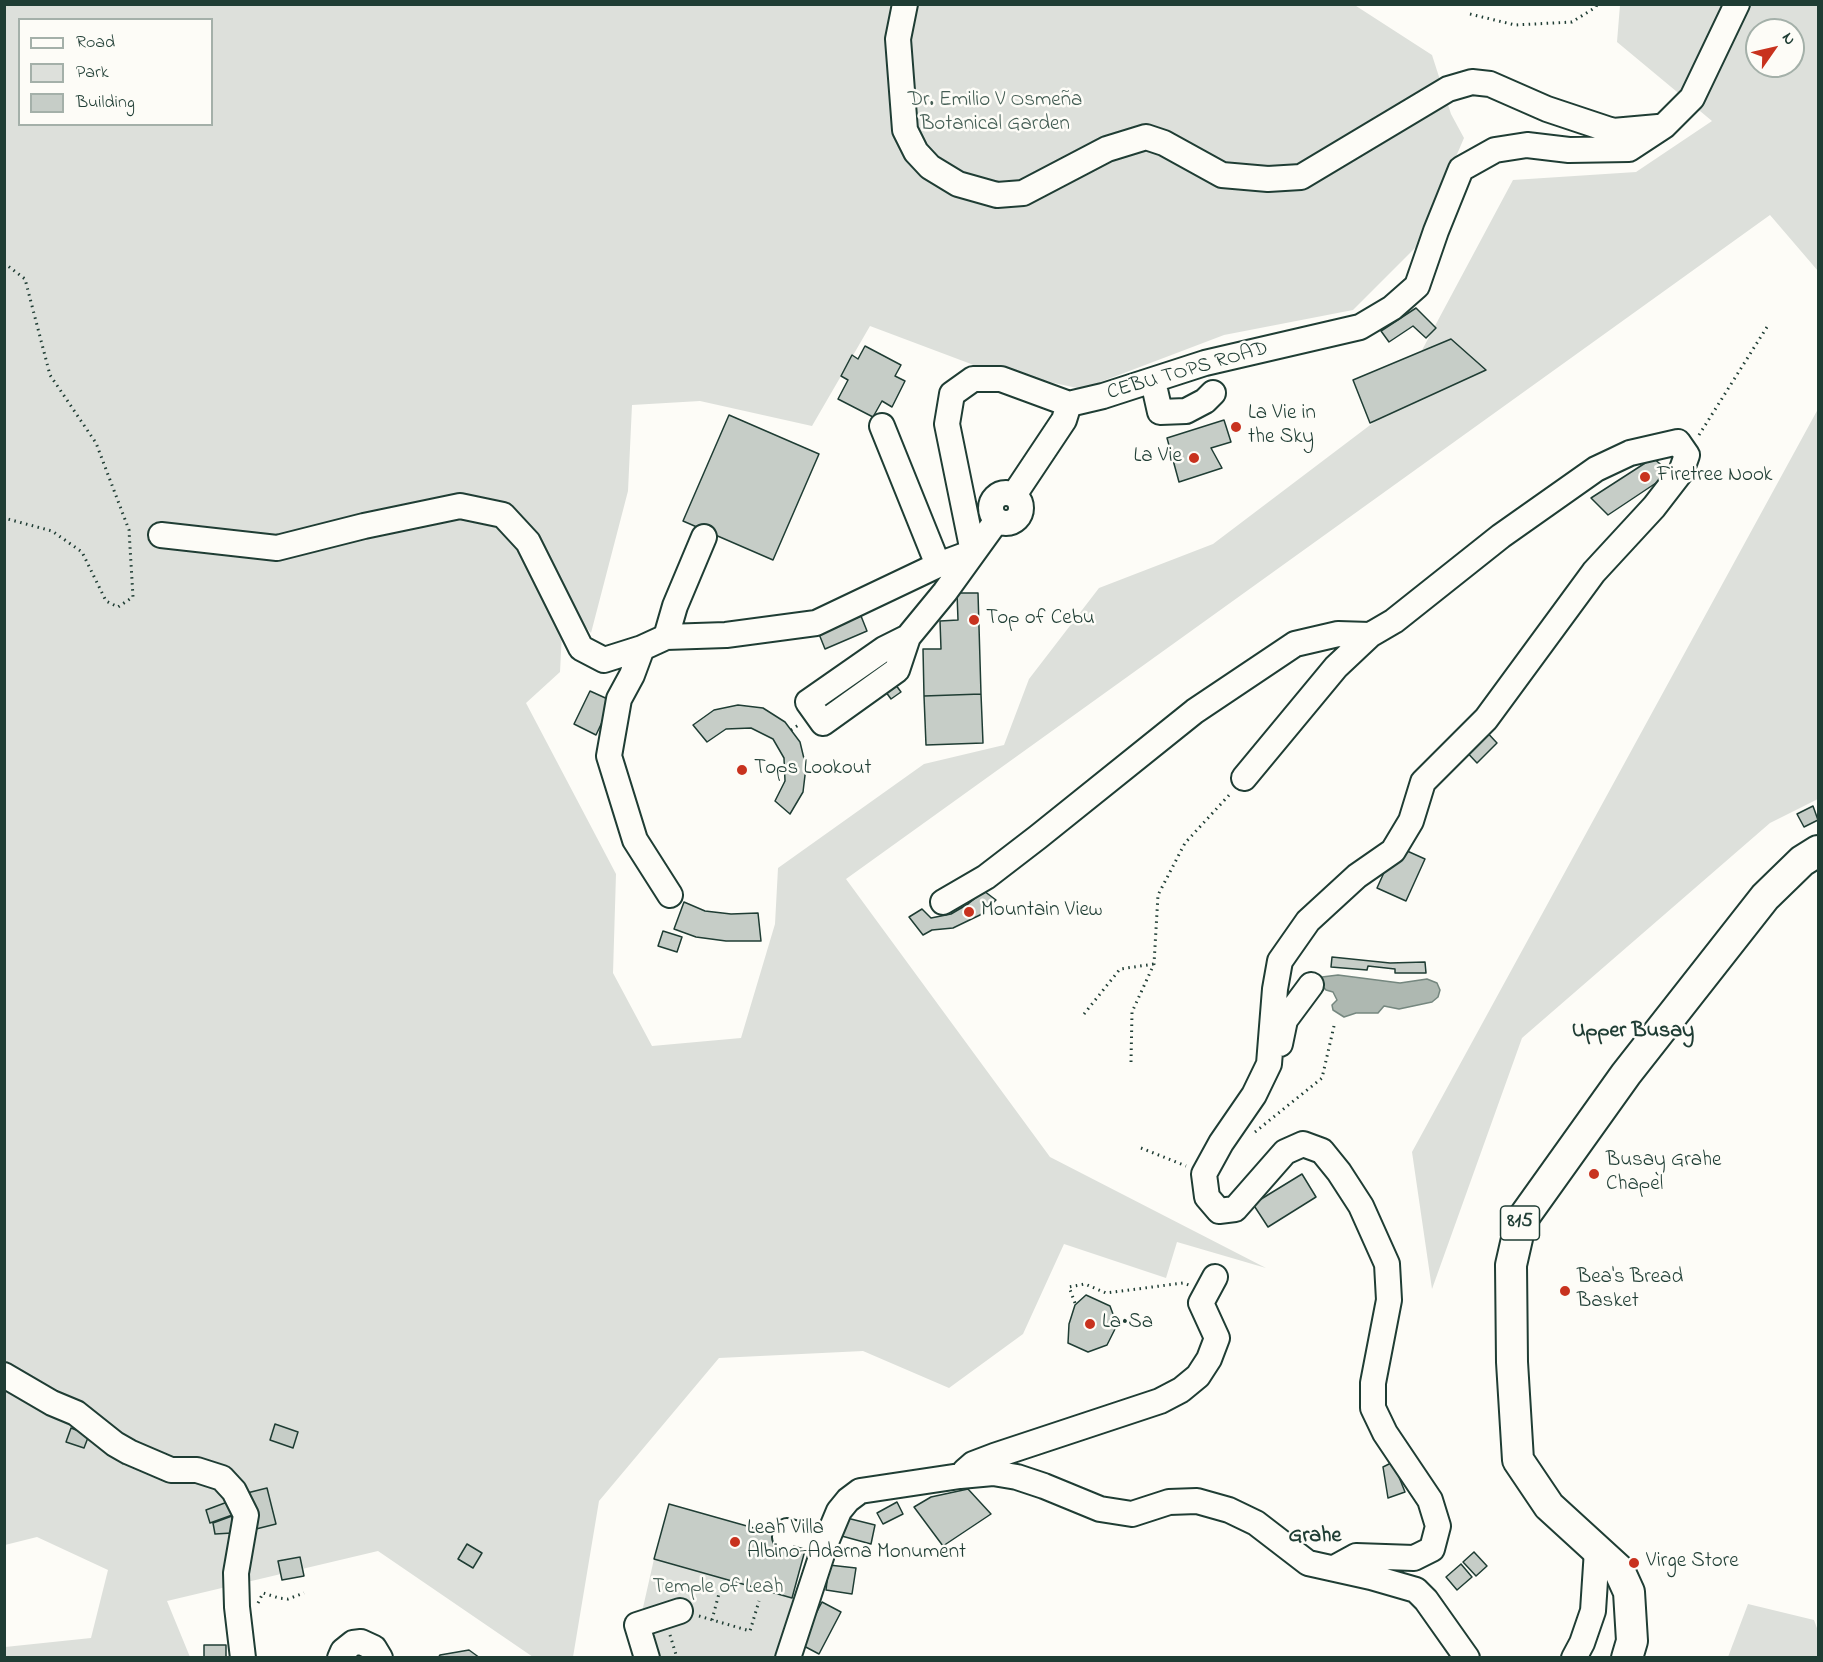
<!DOCTYPE html>
<meta charset="utf-8">
<style>
body{margin:0}
#map{position:relative;width:1823px;height:1662px;overflow:hidden;background:#fdfcf7;font-family:"Indie Flower",sans-serif}
canvas{display:block}
.frame{position:absolute;inset:0;border:6px solid #1f3d34;pointer-events:none}
.legend{position:absolute;left:18px;top:18px;width:195px;height:108px;box-sizing:border-box;background:#fdfcf7;border:2px solid #a4b0a9;margin:0;padding:8px 10px;list-style:none;font-size:18px;color:#1f3d34}
.legend li{display:flex;align-items:center;gap:12px;height:30px}
.legend b{width:30px;border:2px solid #a4b0a9}
.north{position:absolute;left:1745px;top:18px;width:60px;height:60px;box-sizing:border-box;background:#fdfcf7;border:2px solid #a4b0a9;border-radius:50%;rotate:56deg;font-size:16px;font-weight:700;line-height:24px;text-align:center;color:#1f3d34}
.north::after{content:'';display:block;margin:auto;width:21px;height:27px;background:#c8321e;clip-path:polygon(50% 0,100% 100%,50% 72%,0 100%)}
</style>
<div id="map">
<canvas width="1823" height="1662"></canvas>
<div class="frame"></div>
<ul class="legend">
<li><b style="height:8px;background:#fdfcf7"></b>Road</li>
<li><b style="height:16px;background:#dde0db"></b>Park</li>
<li><b style="height:16px;background:#c6cdc7"></b>Building</li>
</ul>
<div class="north">N</div>
</div>
<script>
const c = document.querySelector('canvas').getContext('2d');
c.lineJoin = 'round';
function fill(path, color) { c.fillStyle = color; c.fill(path, 'evenodd'); }
const shape = rows => new Path2D(rows.map(r => 'M' + r).join(''));
function trace(path, color, width, dash) { c.strokeStyle = color; c.lineWidth = width; c.lineCap = dash ? 'butt' : 'round'; c.setLineDash(dash || []); c.stroke(path); }
function write(font, color, halo, rows, align = 'center') {
  c.font = font + ' "Indie Flower",sans-serif'; c.lineWidth = 5; c.setLineDash([]); c.textBaseline = 'middle'; c.strokeStyle = halo; c.fillStyle = color; for (const [text, x, y, turn = 0] of rows) {
    c.save(); c.translate(x, y); c.rotate((+turn || 0) * Math.PI / 180); c.textAlign = isNaN(turn) ? turn : align; if (halo) c.strokeText(text, 0, 0); c.fillText(text, 0, 0); c.restore();
  }
}
fill(shape([
 [1353,4,1432,55,1451,114,1464,138,1418,245,1353,310,1224,335,1082,389,979,367,870,326,812,426,700,401,632,405,628,491,591,633,525,558,562,632,560,672,526,703,616,874,613,973,652,1046,741,1038,775,924,778,868,924,764,1004,745,1029,679,1099,588,1213,544,1390,410,1513,180,1636,172,1712,121,1617,42,1620,5,1818,5,1818,271,1770,215,846,879,1050,1157,1266,1268,1177,1242,1166,1278,1064,1244,1023,1334,949,1388,863,1351,719,1358,599,1501,573,1657,533,1657,378,1551,167,1601,190,1657,5,1657,5,1647,91,1638,108,1570,37,1537,5,1545,4,5],
 [20,20,212,20,212,124,20,124],
 [1757,30,1793,30,1793,66,1757,66],
 [1818,409,1818,799,1770,823,1522,1038,1432,1289,1412,1152],
 [669,1504,807,1543,778,1657,637,1657,624,1618,642,1612,654,1559],
 [1748,1604,1814,1620,1818,1631,1818,1657,1728,1657]
]), '#dde0db');
const water = shape([
 [1338,975,1400,983,1427,979,1437,983,1440,990,1438,997,1432,1002,1399,1009,1384,1006,1378,1013,1356,1013,1344,1017,1333,1010,1332,1005,1337,1000,1333,992,1326,990,1319,982,1322,977,1338,975]
]);
fill(water, '#aeb8b1');
trace(water, '#75877f', 1.5);
const building = shape([
 [1416,308,1436,328,1426,338,1413,326,1389,342,1381,331,1416,308],
 [1451,339,1486,370,1370,423,1353,380,1451,339],
 [865,346,901,365,895,376,905,381,892,407,882,401,873,417,838,399,848,380,841,376,852,355,858,359,865,346],
 [729,415,819,454,773,560,683,521,729,415],
 [1224,420,1231,442,1211,448,1222,468,1179,482,1167,438,1224,420],
 [1653,458,1671,473,1608,515,1591,498,1653,458],
 [957,593,978,593,981,694,924,696,923,649,941,649,940,621,958,620,957,593],
 [861,616,867,631,825,649,819,634,861,616],
 [890,677,901,692,891,699,880,684,890,677],
 [590,691,612,701,596,735,574,724,590,691],
 [981,694,983,743,926,745,924,696,981,694],
 [738,705,763,708,785,722,800,742,806,767,803,792,790,814,775,801,785,781,784,758,773,739,751,728,726,729,707,742,693,725,714,710,738,705],
 [1482,727,1497,743,1477,763,1462,747,1482,727],
 [1813,806,1818,820,1804,827,1797,814,1813,806],
 [1396,846,1425,859,1406,901,1377,888,1396,846],
 [984,891,996,900,980,915,953,928,932,930,923,935,909,917,922,909,931,918,951,914,968,904,984,891],
 [684,902,705,911,731,914,758,913,761,941,726,941,696,937,674,929,684,902],
 [663,931,682,937,677,952,658,946,663,931],
 [1332,957,1390,963,1425,962,1426,973,1395,973,1395,969,1368,966,1367,970,1331,967,1332,957],
 [1302,1174,1316,1197,1268,1227,1253,1204,1302,1174],
 [1086,1295,1110,1306,1117,1325,1107,1345,1088,1352,1068,1343,1069,1324,1075,1305,1086,1295],
 [275,1424,298,1432,293,1448,270,1440,275,1424],
 [71,1428,89,1435,84,1448,66,1442,71,1428],
 [1393,1462,1405,1492,1388,1498,1383,1467,1393,1462],
 [267,1488,276,1524,256,1529,247,1493,267,1488],
 [968,1489,991,1514,943,1546,914,1507,931,1497,968,1489],
 [230,1501,235,1514,210,1523,206,1510,230,1501],
 [897,1502,903,1514,883,1524,877,1513,897,1502],
 [669,1504,807,1543,792,1598,654,1559,669,1504],
 [232,1516,232,1533,215,1534,213,1523,232,1516],
 [843,1517,875,1525,871,1544,838,1535,843,1517],
 [467,1544,482,1553,473,1568,458,1559,467,1544],
 [1474,1552,1487,1566,1476,1576,1463,1562,1474,1552],
 [300,1557,304,1576,282,1580,278,1561,300,1557],
 [1461,1564,1472,1577,1457,1590,1446,1577,1461,1564],
 [829,1565,856,1568,852,1594,826,1590,829,1565],
 [822,1602,841,1612,819,1654,800,1644,822,1602],
 [204,1645,226,1645,226,1658,204,1658,204,1645],
 [469,1650,480,1658,438,1658,440,1655,469,1650]
]);
fill(building, '#c6cdc7');
trace(building, '#1f3d34', 1.5);
const minor = shape([
 [905,4,898,39,905,130,916,152,930,167,958,184,997,195,1023,193,1107,149,1146,137,1164,143,1222,175,1268,179,1301,177,1448,89,1472,82,1490,84,1547,109,1613,131,1658,127],
 [1153,381,1160,412,1186,411,1205,401,1213,393],
 [882,426,938,565],
 '991 508a15 15 0 1 1 30 0a15 15 0 1 1-30 0Z',
 [1014,495,1064,420,1069,404],
 [161,535,277,548,364,526,460,506,503,515,528,542,581,648,604,660,642,648,666,637,726,635,816,623,938,565,973,552],
 [973,552,947,424,952,394,973,379,1001,379,1069,404,1103,396,1205,363,1360,327,1392,308,1417,286,1436,231,1461,169,1495,150,1527,145,1569,150,1629,149,1664,126,1692,98,1737,4],
 [666,637,675,606,704,537],
 [908,637,897,670,823,723,808,702,884,649,908,637,945,592,997,520],
 [642,648,632,675,619,699,609,756,635,840,670,895],
 [1244,778,1336,667,1370,635],
 [943,902,986,877,1038,837,1195,711,1295,644,1338,634,1370,635,1394,621,1501,536,1596,469,1630,453,1678,442,1687,455,1681,472,1654,507,1594,572,1486,719,1423,782,1411,821,1393,851,1357,876,1308,921,1280,961,1275,989,1269,1064,1254,1095,1221,1143,1204,1174,1207,1197,1219,1211,1235,1209,1285,1152,1303,1144,1322,1151,1339,1172,1361,1206,1387,1264,1389,1300,1373,1383,1373,1408,1385,1433,1430,1500,1438,1526,1432,1549,1414,1558,1356,1556,1334,1568],
 [1280,1044,1285,1020,1311,985],
 [4,1375,52,1403,76,1413,115,1444,129,1452,171,1470,197,1470,222,1478,234,1491,246,1515,236,1573,237,1607,243,1658],
 [965,1471,973,1464,994,1456,1160,1401,1181,1390,1198,1376,1209,1359,1217,1338,1201,1303,1215,1277],
 [785,1537,787,1531,826,1542],
 [340,1658,343,1651,353,1643,361,1642,374,1648,380,1658],
 [647,1658,637,1625,680,1611],
 [788,1658,826,1542,839,1511,848,1500,860,1491,960,1476,993,1473,1017,1477,1044,1486,1100,1509,1132,1514,1169,1502,1197,1501,1229,1510,1256,1523,1308,1563,1371,1577,1416,1590,1426,1600,1467,1658],
 [1574,1658,1582,1643,1593,1611,1597,1550]
]);
const major = shape([
 [1627,1658,1632,1641,1629,1592,1619,1570,1549,1506,1518,1460,1512,1362,1511,1265,1521,1221,1626,1074,1765,897,1802,861,1818,851]
]);
trace(minor, '#1f3d34', 28);
trace(major, '#1f3d34', 34);
trace(shape([
 [1470,14,1515,25,1572,22,1596,7,1597,4],
 [4,263,25,279,50,375,96,443,129,530,133,597,118,607,106,601,82,552,52,531,4,518],
 [1699,435,1767,327],
 [791,730,800,724],
 [1084,1014,1120,969,1154,964],
 [1131,1062,1132,1012,1154,964,1158,895,1185,843,1231,793],
 [1255,1132,1322,1078,1334,1026],
 [1141,1148,1186,1166],
 [1075,1303,1069,1287,1085,1284,1106,1293,1183,1283,1189,1285],
 [258,1603,263,1593,279,1598,288,1599,304,1593],
 [699,1616,750,1631,759,1601],
 [712,1620,722,1582],
 [670,1635,677,1658]
]), '#1f3d34', 3, [1.5, 4.5]);
trace(minor, '#fdfcf7', 24);
trace(major, '#fdfcf7', 30);
for (const [x, y, r, color] of [
 [1236,427,6,"#c8321e"],
 [1194,458,6,"#c8321e"],
 [1645,477,6,"#c8321e"],
 [974,620,6,"#c8321e"],
 [742,770,6,"#c8321e"],
 [969,912,6,"#c8321e"],
 [1594,1174,6,"#c8321e"],
 [1565,1291,6,"#c8321e"],
 [1090,1324,6,"#c8321e"],
 [735,1542,6,"#c8321e"],
 [1634,1563,6,"#c8321e"]
]) { const dot = new Path2D(); dot.arc(x, y, r, 0, 2 * Math.PI); c.fillStyle = color; c.fill(dot); trace(dot, '#fdfcf7', 2); }
for (const [x, y, w] of [
 [1520,1223,39]
]) { const box = new Path2D(); box.roundRect(x - w / 2, y - 17, w, 34, 4.5); c.fillStyle = '#fdfcf7'; c.fill(box); trace(box, '#1f3d34', 1.5); }
write('bold 20px', '#1f3d34', null, [
 ["815",1520,1223]
]);
write('21px', '#455e55', '#fdfcf7', [
 ["Dr. Emilio V Osmeña",995,102],
 ["Botanical Garden",995,126],
 ["Temple of Leah",718,1589]
]);
write('21px', '#1f3d34', '#fdfcf7', [
 ["CEBU TOPS ROAD",1188,372,-16]
]);
write('21px', '#1f3d34', '#fdfcf7', [
 ["La Vie in",1248,415],
 ["the Sky",1248,439],
 ["La Vie",1182,458,"right"],
 ["Firetree Nook",1657,477],
 ["Top of Cebu",986,620],
 ["Tops Lookout",754,770],
 ["Mountain View",981,912],
 ["Busay Grahe",1606,1162],
 ["Chapel",1606,1186],
 ["Bea's Bread",1577,1279],
 ["Basket",1577,1303],
 ["La•Sa",1102,1324],
 ["Leah Villa",747,1530],
 ["Albino-Adarna Monument",747,1554],
 ["Virge Store",1646,1563]
], 'left');
write('bold 22px', '#1f3d34', '#fdfcf7', [
 ["Upper Busay",1633,1032],
 ["Grahe",1315,1537]
]);
</script>
